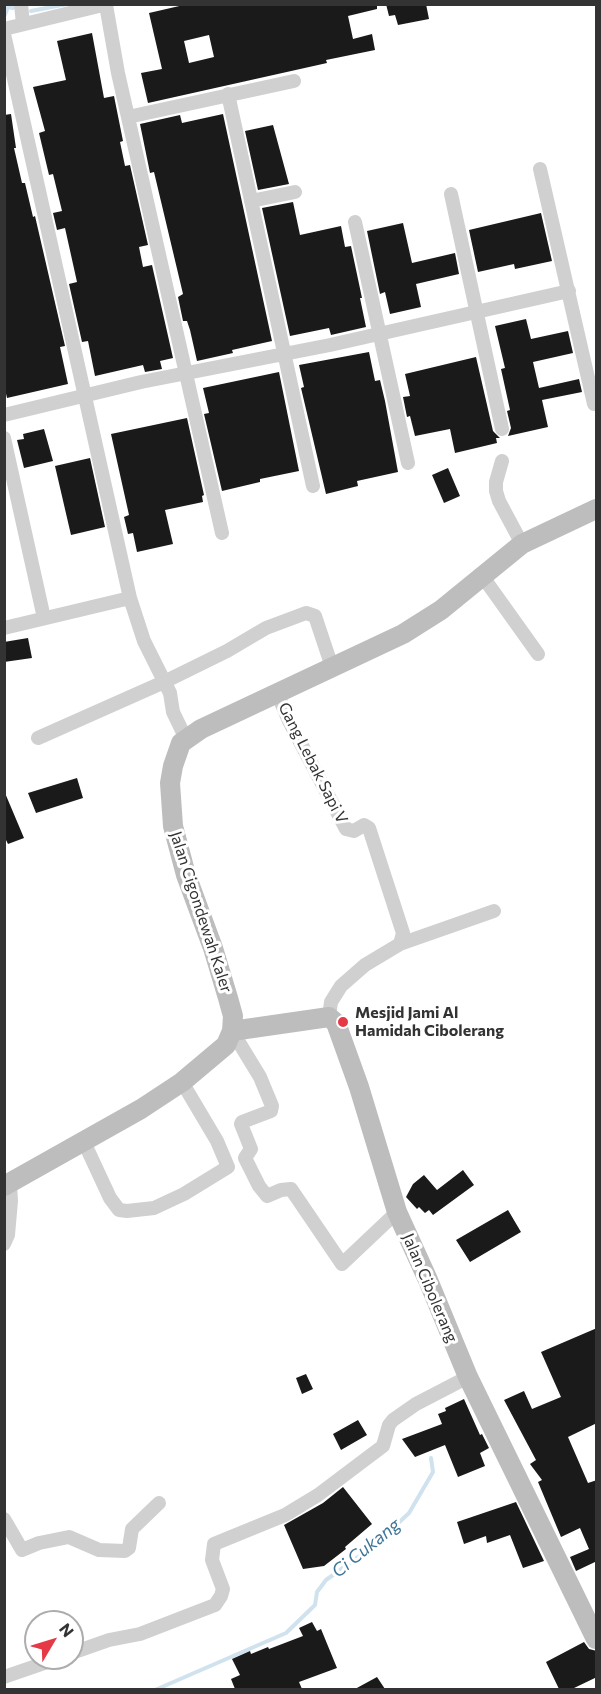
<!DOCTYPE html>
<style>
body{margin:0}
#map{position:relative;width:601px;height:1694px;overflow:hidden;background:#fff;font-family:Commissioner,sans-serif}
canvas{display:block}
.frame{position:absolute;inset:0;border:6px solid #333;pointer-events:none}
.north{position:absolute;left:24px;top:1610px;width:60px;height:60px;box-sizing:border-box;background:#fff;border:2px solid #adadad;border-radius:50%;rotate:52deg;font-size:16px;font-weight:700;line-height:24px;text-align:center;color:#333}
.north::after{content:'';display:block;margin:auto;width:21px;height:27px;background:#e63946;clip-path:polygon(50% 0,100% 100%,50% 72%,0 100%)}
</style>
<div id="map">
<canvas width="601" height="1694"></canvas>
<div class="frame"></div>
<div class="north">N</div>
</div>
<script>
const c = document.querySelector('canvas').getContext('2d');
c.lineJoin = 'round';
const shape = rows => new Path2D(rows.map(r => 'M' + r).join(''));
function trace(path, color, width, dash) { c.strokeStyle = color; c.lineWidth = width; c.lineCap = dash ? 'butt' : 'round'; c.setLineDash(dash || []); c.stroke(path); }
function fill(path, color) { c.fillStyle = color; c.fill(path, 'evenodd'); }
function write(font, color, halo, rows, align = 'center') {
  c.font = font + ' Commissioner,sans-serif'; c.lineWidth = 6; c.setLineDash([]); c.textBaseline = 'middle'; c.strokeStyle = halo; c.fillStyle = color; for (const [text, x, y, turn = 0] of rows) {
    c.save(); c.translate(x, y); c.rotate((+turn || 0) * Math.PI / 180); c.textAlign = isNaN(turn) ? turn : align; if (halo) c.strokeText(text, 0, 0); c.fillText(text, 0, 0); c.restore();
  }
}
trace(shape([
 [31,11,67,4],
 [4,17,8,7,13,8],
 [155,1690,286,1633,315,1605,317,1592,326,1580,375,1545,409,1513,433,1472,431,1458]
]), '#cfe2ee', 4);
fill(shape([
 [188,4,377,4,377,9,348,16,353,39,372,34,375,50,326,60,327,63,148,103,141,73,162,69,149,13],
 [209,35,214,57,189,63,184,41],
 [386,4,426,4,429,19,398,25,395,15,389,16],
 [92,33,104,98,114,96,123,141,120,142,125,166,130,165,148,245,139,247,143,267,152,265,173,358,160,361,162,369,145,372,143,365,95,376,88,341,82,342,69,284,77,282,65,228,57,230,53,213,62,211,53,174,49,175,39,133,45,131,33,87,66,80,57,41],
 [11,114,16,148,14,148,22,183,25,183,33,217,35,216,65,346,60,347,68,384,7,398,4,385,4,115],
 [223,114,272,341,232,350,233,353,197,361,190,330,187,321,183,321,178,297,183,294,154,172,150,173,140,124,180,115,182,123],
 [273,125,289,184,258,190,245,131],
 [293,202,300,235,341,226,345,247,351,246,362,298,360,298,366,327,331,335,329,328,290,336,262,208],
 [541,213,552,261,515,269,514,264,478,272,469,230],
 [403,223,412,263,455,253,459,274,416,284,421,307,390,314,385,292,380,294,367,231],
 [526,319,531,339,568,331,573,353,533,362,539,388,579,379,582,392,542,400,548,427,508,436,511,428,507,411,510,410,501,369,505,368,495,326],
 [369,352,375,381,380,380,385,401,398,472,357,481,358,486,326,494,301,388,304,387,299,365],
 [476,357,493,431,500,438,496,438,497,443,455,453,450,429,415,436,410,416,407,417,403,397,410,396,405,374],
 [279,372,299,471,260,479,260,482,222,491,204,414,209,413,203,388],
 [187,418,204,495,202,496,203,502,165,510,173,544,137,552,133,533,128,534,124,517,129,515,111,434],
 [44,429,53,461,24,468,17,440,24,439,23,434],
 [90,458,105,527,71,535,55,466],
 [448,468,460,496,444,503,432,475],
 [28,638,32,658,4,662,4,642],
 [77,778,83,798,36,813,28,793],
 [5,793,24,838,8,844,4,836],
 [463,1170,474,1185,433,1215,429,1210,425,1213,419,1207,417,1209,406,1197,413,1184,424,1175,437,1190],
 [508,1210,521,1232,470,1262,456,1240],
 [597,1328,597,1423,568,1437,588,1483,597,1480,597,1566,595,1562,576,1571,570,1557,589,1549,580,1528,561,1537,538,1482,542,1480,530,1464,536,1460,504,1400,524,1391,532,1409,561,1397,541,1352],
 [306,1374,313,1389,302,1394,296,1378],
 [464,1399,480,1435,482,1434,489,1448,480,1453,485,1466,458,1477,445,1445,415,1457,402,1439,442,1424,438,1414,446,1411,445,1408],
 [358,1420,367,1435,341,1450,333,1434],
 [343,1487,372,1524,345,1547,346,1549,324,1566,303,1569,284,1525,323,1503],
 [516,1502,544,1561,523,1568,510,1535,487,1543,486,1536,464,1544,457,1522],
 [312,1622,317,1631,321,1629,337,1668,299,1682,302,1689,235,1689,231,1679,240,1675,232,1659,250,1651,251,1654,268,1647,269,1649,303,1636,299,1628],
 [584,1642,589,1649,597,1651,597,1677,572,1689,559,1689,546,1662],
 [377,1677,385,1689,355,1689]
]), '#1a1a1a');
trace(shape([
 [21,4,23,24],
 [106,5,118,73,222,533],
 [4,29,107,4],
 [4,34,130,598,144,641,170,693,173,712,186,739],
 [228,94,313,486],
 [128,117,294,81],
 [540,169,594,404],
 [451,194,502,429],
 [251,201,295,192],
 [355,222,408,463],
 [4,415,141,382,330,345,569,291],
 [4,438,44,618],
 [502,461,496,482,496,491,499,501,522,544],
 [483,577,538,654],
 [4,628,130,598],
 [277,693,289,721,346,829,354,831,364,825,369,828,403,933,400,944],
 [38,738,164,682,227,651,266,628,306,613,315,616,332,667],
 [329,1017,331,1002,341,986,365,965,400,944,494,911],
 [232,1031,260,1077,272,1106,271,1111,242,1122,241,1124,251,1149,245,1158,259,1186,267,1196,281,1190,291,1189,342,1264,397,1212],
 [84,1142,110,1198,119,1210,127,1211,154,1208,184,1194,228,1167,217,1141,182,1082],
 [4,1244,8,1235,11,1201,10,1184],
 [4,1519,22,1550,39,1543,69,1537,99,1550,125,1551,129,1548,132,1529,159,1503],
 [72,1653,109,1640,140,1634,215,1605,221,1596,223,1589,212,1560,214,1544,285,1515,318,1495,383,1446,389,1425,393,1420,416,1404,468,1377],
 [4,1677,59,1658]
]), '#d0d0d0', 14);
trace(shape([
 [232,1031,329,1017,336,1023,359,1087,397,1212,428,1280,468,1377,596,1639],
 [4,1186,141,1109,182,1082,226,1045,232,1031,233,1016,228,998,213,948,186,875,173,826,170,783,173,766,181,743,201,729,403,634,441,610,522,544,596,509]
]), '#bdbdbd', 20);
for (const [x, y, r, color] of [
 [343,1022,6,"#e63946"]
]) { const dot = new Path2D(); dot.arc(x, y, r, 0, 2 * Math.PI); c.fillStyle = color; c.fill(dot); trace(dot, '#fff', 2); }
write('16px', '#333', '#fff', [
 ["Gang Lebak Sapi V",313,763,63],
 ["Jalan Cigondewah Kaler",201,912,72],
 ["Jalan Cibolerang",430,1288,67]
]);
write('bold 16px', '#333', '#fff', [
 ["Mesjid Jami Al",355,1013],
 ["Hamidah Cibolerang",355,1031]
], 'left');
write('italic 18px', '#3f7597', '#fff', [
 ["Ci Cukang",366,1548,-39]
]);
</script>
